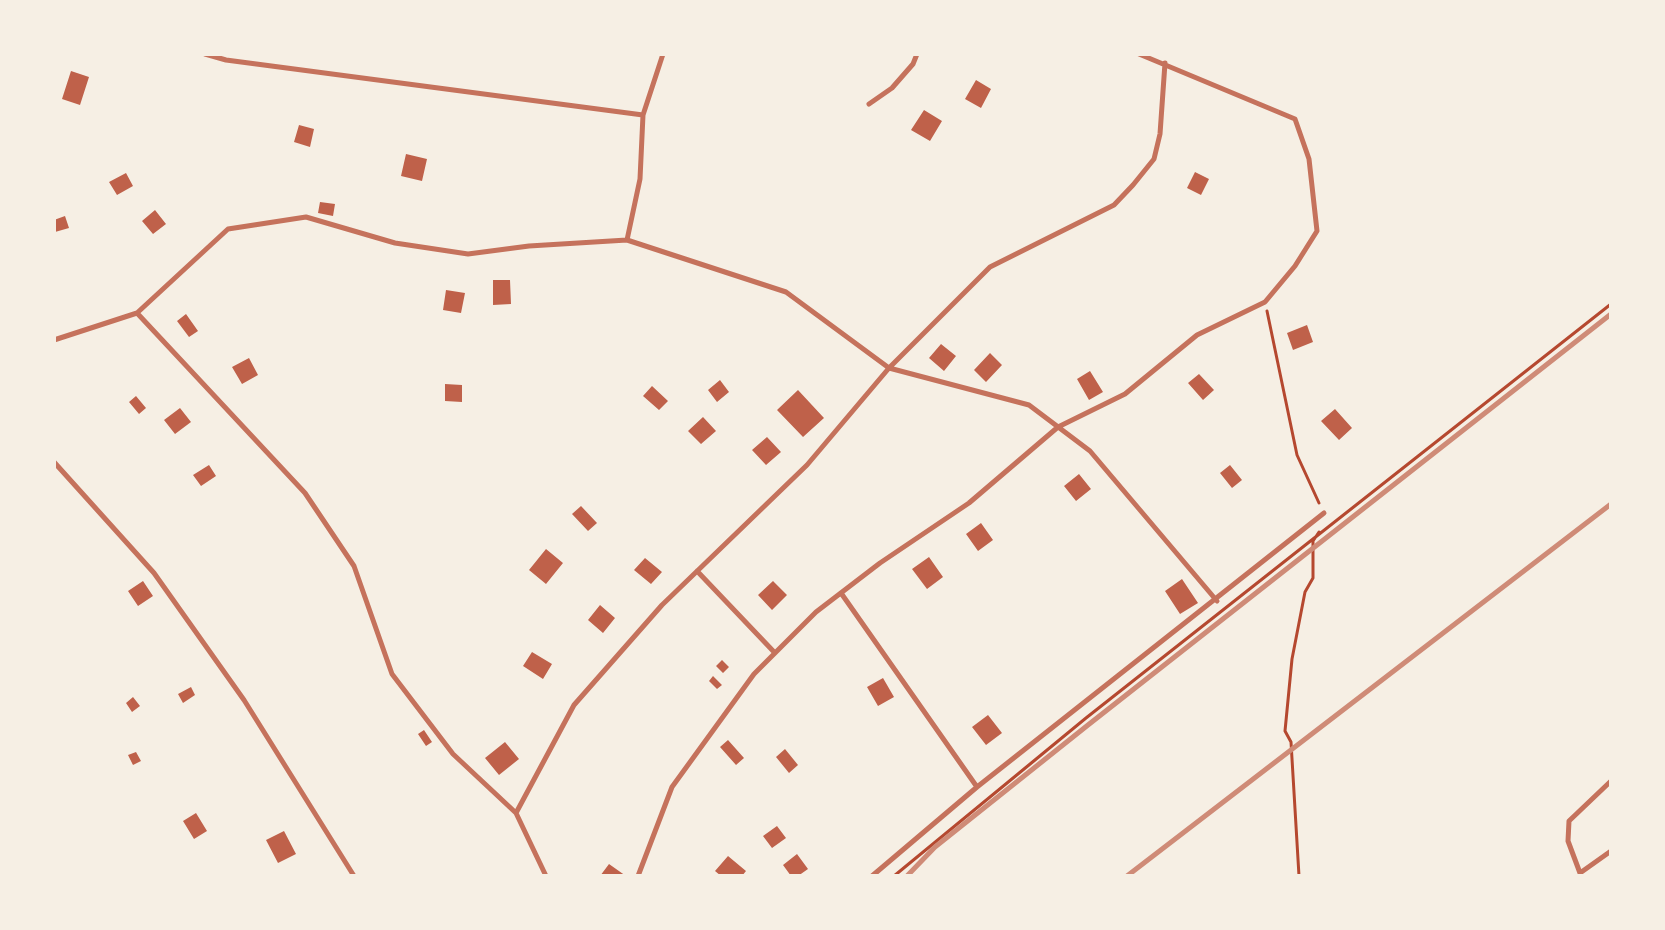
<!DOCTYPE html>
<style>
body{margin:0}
#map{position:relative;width:1665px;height:930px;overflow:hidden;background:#f6efe4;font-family:Roboto,sans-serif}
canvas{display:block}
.frame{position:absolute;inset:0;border:56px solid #f6efe4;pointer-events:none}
</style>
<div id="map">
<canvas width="1665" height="930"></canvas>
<div class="frame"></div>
</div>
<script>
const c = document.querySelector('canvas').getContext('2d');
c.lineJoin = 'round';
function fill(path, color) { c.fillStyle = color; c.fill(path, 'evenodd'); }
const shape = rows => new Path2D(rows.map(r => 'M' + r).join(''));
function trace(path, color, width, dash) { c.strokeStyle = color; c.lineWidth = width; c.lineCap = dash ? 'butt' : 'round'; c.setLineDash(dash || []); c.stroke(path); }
fill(shape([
 [71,71,89,77,80,105,62,99],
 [976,80,991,89,981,108,965,99],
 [924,110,942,121,930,141,911,130],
 [299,125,314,129,310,147,294,142],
 [406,154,427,159,422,181,401,176],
 [1195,172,1209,179,1201,195,1187,188],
 [126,173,133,186,117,195,109,182],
 [320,202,335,204,333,216,318,213],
 [155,210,166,224,153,234,142,221],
 [65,216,69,228,55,232,54,220],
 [493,280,510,280,511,304,493,305],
 [446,290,465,293,461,313,443,310],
 [186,314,198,331,189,337,177,321],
 [1307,325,1313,342,1293,350,1287,333],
 [941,344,956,356,944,371,929,358],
 [990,353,1002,365,986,382,974,370],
 [249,358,258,375,242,384,232,367],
 [1090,371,1103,392,1089,400,1077,379],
 [1199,374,1214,390,1203,400,1188,383],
 [720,380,729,392,717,402,708,390],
 [445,384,462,385,462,402,445,401],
 [652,386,668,401,659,410,643,396],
 [798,390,824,418,803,437,777,410],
 [136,396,146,408,139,414,129,402],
 [180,408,191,422,175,434,164,420],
 [1335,409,1352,428,1339,440,1321,421],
 [703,417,716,431,701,444,688,431],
 [767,437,781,452,766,465,752,450],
 [209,465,216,476,201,486,193,475],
 [1230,465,1242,480,1232,488,1220,473],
 [1079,474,1091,489,1076,501,1064,486],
 [581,506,597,523,588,531,572,514],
 [981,523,993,540,978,551,966,534],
 [546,549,563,563,546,584,529,570],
 [929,557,943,577,927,589,912,569],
 [645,558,662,572,651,584,634,570],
 [1182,579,1198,603,1180,614,1165,591],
 [143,581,153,596,138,606,128,591],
 [773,581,787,595,772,610,758,595],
 [600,605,615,618,603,633,588,620],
 [532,652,552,664,543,679,523,666],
 [722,660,729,667,723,673,716,666],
 [713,676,722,685,717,689,709,681],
 [883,678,894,697,878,706,867,687],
 [191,687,195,695,183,703,178,694],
 [133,697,140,706,132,712,126,703],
 [988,715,1002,733,986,745,972,727],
 [424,730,432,742,426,746,418,734],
 [728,740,744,758,736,765,720,747],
 [505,742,519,759,499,775,485,758],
 [785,749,798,765,789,773,776,757],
 [136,752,141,761,133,765,128,755],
 [196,813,207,831,194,839,183,821],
 [777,826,786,838,772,848,763,836],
 [284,831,296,854,278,863,266,840],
 [797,854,808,869,798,876,791,876,783,865],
 [728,856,746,871,742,876,721,876,715,871],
 [609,864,626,876,600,876]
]), '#bf614a');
trace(shape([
 [1267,311,1297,455,1319,503],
 [894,876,1086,718,1611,304],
 [1299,876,1291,742,1285,731,1292,659,1305,592,1313,578,1313,541,1319,532]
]), '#b5482f', 3);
trace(shape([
 [205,54,226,60,643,115],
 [1165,63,1160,134,1154,159,1133,185,1114,205,990,267,889,368,1029,405,1090,451,1217,601],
 [869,104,892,88,913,64,917,54],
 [627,240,640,179,643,115,663,54],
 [137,313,305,493,354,566,392,674,453,754,516,813],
 [54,340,137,313,228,229,306,217,395,243,468,254,529,246,627,240,786,292,889,368,807,465,662,605,574,705,516,813,546,876],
 [54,462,154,573,244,700,354,876],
 [697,571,775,653],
 [841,593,977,787,872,876],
 [1611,781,1569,821,1568,841,1580,873,1611,851],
 [977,787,1324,513],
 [638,876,672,787,754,674,816,612,880,563,969,503,1058,427,1125,394,1197,335,1265,302,1295,266,1317,231,1309,159,1295,119,1139,54]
]), '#c5725c', 5);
trace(shape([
 [907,876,935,847,1088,725,1611,314],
 [1127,876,1611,504]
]), '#cf8b77', 5);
</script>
